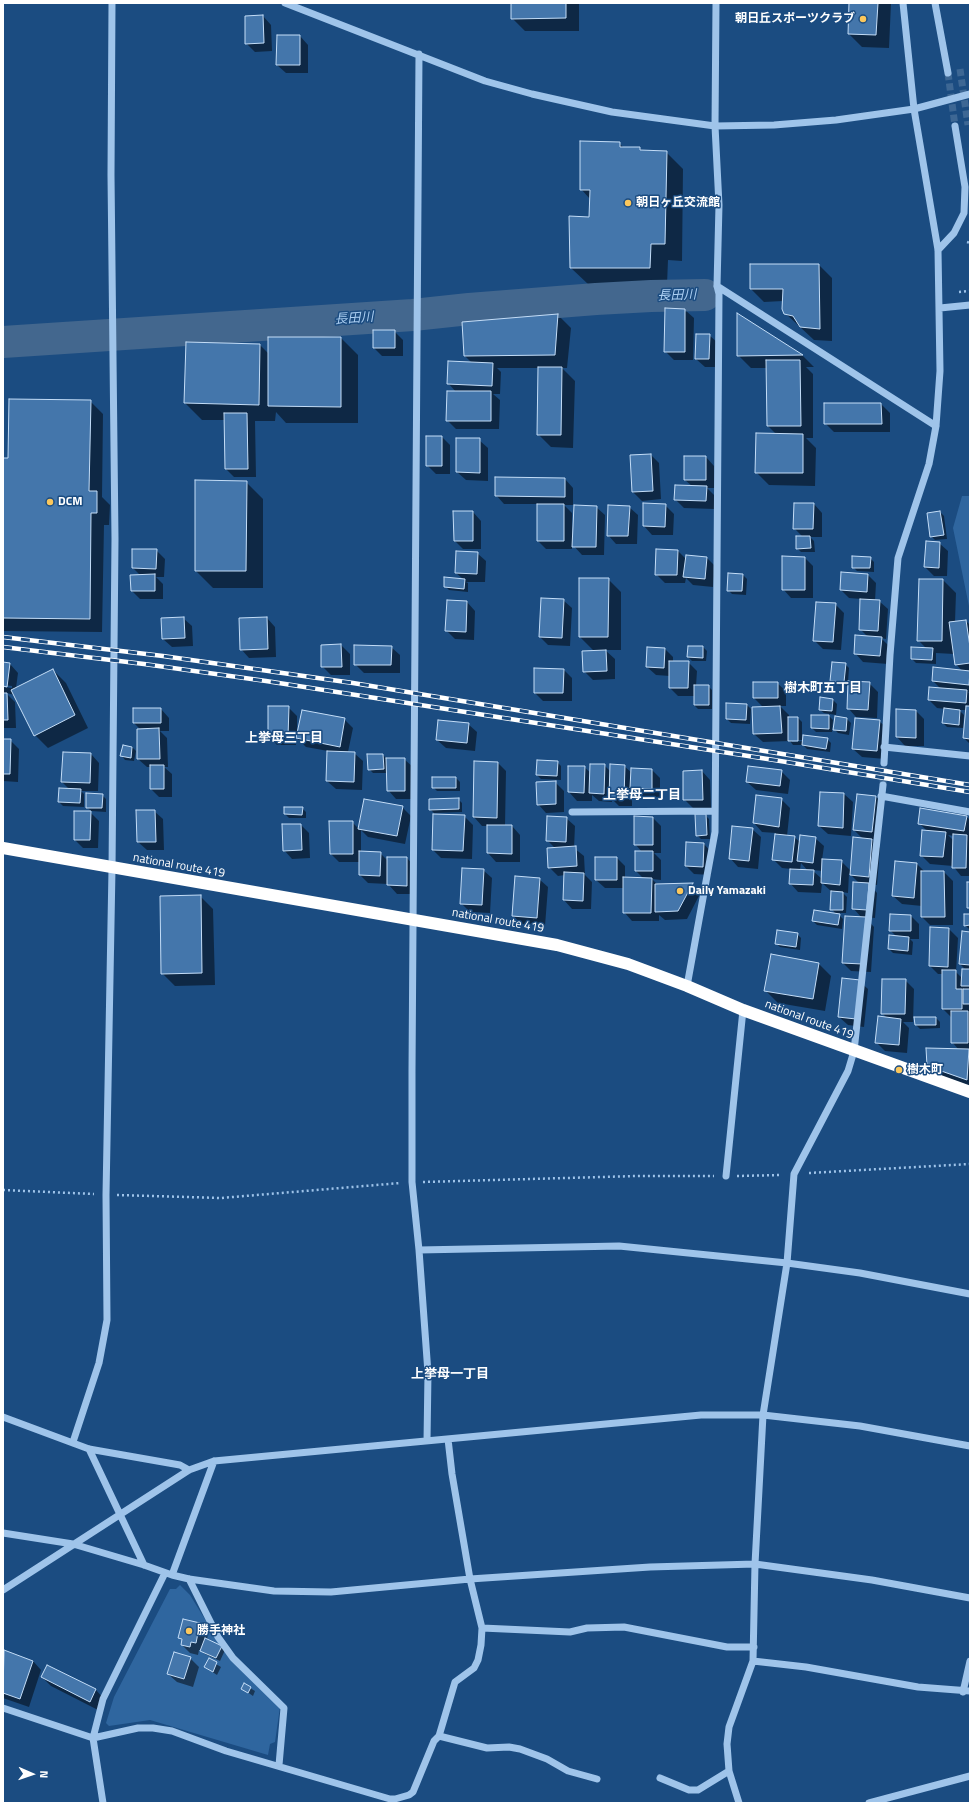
<!DOCTYPE html>
<meta charset="utf-8">
<style>
body{margin:0}
#map{position:relative;width:973px;height:1806px;overflow:hidden;background:#1b4c81;font-family:"Titillium Web",sans-serif}
canvas{display:block}
.frame{position:absolute;inset:0;border:4px solid #fff;pointer-events:none}
.north{position:absolute;left:12px;top:1754px;width:40px;height:40px;-webkit-text-stroke:3px #1b4c81;paint-order:stroke;rotate:92deg;font-size:11px;font-weight:700;line-height:16px;text-align:center;color:#fff}
.north::after{content:'';display:block;margin:auto;width:14px;height:18px;background:#fff;clip-path:polygon(50% 0,100% 100%,50% 72%,0 100%)}
</style>
<div id="map">
<canvas width="973" height="1806"></canvas>
<div class="frame"></div>
<div class="north">N</div>
</div>
<script>
const c = document.querySelector('canvas').getContext('2d');
c.lineJoin = 'round';
function fill(path, color) { c.fillStyle = color; c.fill(path, 'evenodd'); }
const shape = rows => new Path2D(rows.map(r => 'M' + r).join(''));
function trace(path, color, width, dash) { c.strokeStyle = color; c.lineWidth = width; c.lineCap = dash ? 'butt' : 'round'; c.setLineDash(dash || []); c.stroke(path); }
function write(font, color, halo, rows, align = 'center') {
  c.font = font + ' "Titillium Web","Noto Sans JP",sans-serif'; c.lineWidth = 3; c.setLineDash([]); c.textBaseline = 'middle'; c.strokeStyle = halo; c.fillStyle = color; for (const [text, x, y, turn = 0] of rows) {
    c.save(); c.translate(x, y); c.rotate((+turn || 0) * Math.PI / 180); c.textAlign = isNaN(turn) ? turn : align; if (halo) c.strokeText(text, 0, 0); c.fillText(text, 0, 0); c.restore();
  }
}
fill(shape([
 [962,496,970,496,970,611,953,528],
 [180,1585,190,1595,227,1655,280,1707,275,1742,270,1744,268,1755,150,1720,109,1726,106,1723,114,1697,170,1589,176,1589]
]), '#2f669f');
fill(shape([
 [512,3,579,3,579,31,525,31,512,18],
 [850,3,891,3,889,48,862,47,849,34],
 [263,16,271,25,272,51,255,52,246,43],
 [300,36,308,45,308,73,286,73,277,65],
 [619,143,624,148,639,148,643,151,666,152,683,169,682,261,668,260,667,285,589,285,571,268,590,218,590,199,581,189],
 [751,265,819,265,832,278,832,341,814,340,785,313,783,301,764,302,751,289],
 [666,309,685,310,694,318,693,360,674,360,665,351],
 [558,315,571,328,567,368,562,368,575,381,573,448,551,447,538,434,539,368,497,368,501,372,500,394,493,394,500,400,499,429,456,429,447,420,456,392,448,383,472,363,465,356,463,323],
 [738,315,802,355,814,367,806,367,813,374,813,438,806,438,816,448,815,486,769,485,756,472,776,434,768,426,767,368,751,368,738,355],
 [394,331,403,340,403,356,382,356,374,348],
 [709,335,718,343,717,367,705,367,696,359],
 [341,338,358,355,358,423,286,423,276,412,275,421,255,421,256,477,234,477,226,469,225,420,202,420,185,403,260,345,269,354],
 [90,401,103,414,102,497,110,505,109,525,104,525,102,632,3,631,3,459,9,459],
 [881,404,890,413,890,432,834,432,825,423],
 [442,437,450,445,450,474,436,474,427,465],
 [479,440,488,448,488,481,466,480,457,472],
 [651,455,659,463,661,499,642,501,633,492,631,456],
 [706,457,714,466,714,488,707,488,715,496,714,509,684,508,675,499,692,486,685,480],
 [565,479,573,488,573,505,564,505,572,513,572,535,574,535,596,507,605,515,604,555,582,555,572,544,572,549,546,549,538,541,538,504,504,504,496,495],
 [246,482,263,499,263,588,213,588,196,571],
 [644,504,665,505,674,514,673,535,652,535,644,526],
 [814,504,822,513,822,537,810,537,814,541,815,552,801,552,797,548,803,537,794,528],
 [629,507,638,515,637,544,616,544,608,535],
 [473,512,481,521,481,549,463,549,455,541],
 [940,512,944,516,947,539,935,540,931,536],
 [939,543,948,551,947,576,934,576,925,567],
 [156,550,165,559,164,577,156,577,163,584,163,599,140,599,132,591,141,576,133,568],
 [678,551,686,559,687,556,707,558,715,566,713,587,693,585,686,578,685,583,665,583,656,574],
 [477,553,486,561,485,582,466,582,468,583,468,592,449,590,445,586,463,579,456,573],
 [805,558,813,566,813,598,791,598,783,589],
 [870,558,874,562,874,572,857,571,853,567],
 [743,575,747,579,746,595,732,594,728,590],
 [868,575,876,583,875,601,879,601,888,609,886,639,881,638,890,647,888,664,863,662,855,653,868,637,860,629,861,599,849,598,841,590],
 [608,579,621,592,621,650,605,650,615,659,615,679,593,680,584,671,594,651,580,637],
 [943,580,956,593,955,622,966,621,970,625,970,692,968,692,970,694,970,744,964,738,966,710,959,710,964,715,963,728,947,727,943,723,945,709,937,708,929,700,941,689,933,681,962,671,956,664,954,654,936,653,936,664,916,663,912,659,927,649,918,640],
 [563,600,572,608,570,646,548,645,540,637],
 [467,602,475,611,474,640,455,639,446,630],
 [835,604,844,613,841,650,823,649,814,640],
 [183,618,192,626,193,646,172,647,163,639],
 [267,618,275,627,276,657,249,658,241,649],
 [341,645,350,654,350,675,331,675,322,666],
 [391,647,400,655,400,673,364,673,355,664],
 [703,647,707,651,706,661,692,661,688,657],
 [665,649,673,657,673,662,688,662,697,671,696,686,708,686,712,690,712,709,698,709,694,705,695,696,678,696,670,688,670,676,656,675,647,667],
 [3,663,10,664,18,673,16,688,53,670,66,683,88,728,48,748,35,735,15,695,6,693,15,702,16,728,3,728,3,687,12,688,12,686,3,685],
 [845,664,849,668,848,682,869,683,878,692,877,718,856,717,848,708,849,686,835,685,831,681],
 [564,670,572,678,572,701,543,701,535,693],
 [777,683,786,691,786,706,780,706,789,715,789,718,798,718,802,722,802,740,792,740,792,742,827,739,831,743,830,752,807,749,803,745,793,745,790,741,763,742,754,734,753,708,763,707,754,698],
 [833,700,837,704,836,715,824,713,820,710],
 [747,705,751,709,750,724,731,723,727,719],
 [288,707,297,716,297,736,344,719,353,728,348,752,354,753,363,761,362,790,336,789,327,781,328,751,306,747,296,737,296,745,277,745,269,736],
 [161,709,169,718,169,731,160,731,167,738,168,767,164,767,172,774,172,797,159,797,151,789,151,767,147,767,138,759,141,730,134,723],
 [897,710,916,711,924,719,924,746,905,746,897,737],
 [829,716,833,720,832,732,816,732,812,728],
 [836,718,847,719,851,723,849,735,838,733,834,729],
 [879,721,888,729,885,759,862,757,853,749],
 [468,724,477,732,475,751,446,748,437,740],
 [3,740,10,740,19,749,18,782,3,781],
 [123,746,132,747,136,751,134,761,125,760,122,756],
 [91,754,99,763,98,791,81,791,84,794,84,807,63,806,59,802,70,790,62,782],
 [383,755,387,759,404,759,413,767,413,799,396,799,388,790,388,773,373,773,369,769],
 [475,762,498,763,506,771,505,826,512,826,520,835,520,862,496,862,488,853,488,826,482,826,474,817],
 [557,762,561,766,561,780,541,779,537,775],
 [604,765,611,772,624,766,632,773,652,770,660,778,660,797,640,796,632,789,632,806,619,806,612,799,612,802,599,801,592,795,592,801,577,801,569,792,569,767,584,767,591,773],
 [638,787,657,788,657,790,638,789],
 [702,771,710,780,711,808,693,808,684,799],
 [781,771,790,780,788,794,756,790,747,782],
 [456,778,460,782,460,791,437,791,433,787],
 [555,782,564,791,564,812,546,813,538,804],
 [821,793,844,794,853,802,851,836,828,834,819,826],
 [102,795,106,799,106,812,91,811,87,807],
 [876,797,884,805,880,840,872,839,880,848,877,885,869,884,877,893,875,918,865,917,874,927,871,972,851,971,843,963,862,918,853,908,860,884,849,873,848,893,842,892,847,897,846,913,835,913,832,909,832,892,822,883,821,893,798,892,790,883,791,869,782,868,773,859,776,833,762,832,754,823,781,799,790,808,787,836,794,837,800,842,815,838,824,846,822,860,841,861,851,871,863,839,854,830],
 [801,863,808,871,800,870],
 [812,870,823,871,822,879],
 [458,799,462,803,462,812,434,813,430,809],
 [402,807,411,816,405,844,368,837,361,830,361,852,380,853,388,861,407,858,415,867,415,894,397,894,388,884,368,883,360,875,360,862,339,862,331,854,330,822,352,822,359,829],
 [302,808,306,812,306,818,289,818,285,814],
 [154,811,163,819,164,850,147,850,138,842],
 [90,812,99,821,98,848,83,848,75,840],
 [705,815,709,819,710,839,701,839,697,835],
 [464,816,473,825,472,859,441,858,433,850],
 [966,816,970,820,970,876,961,876,953,866,930,864,921,855,927,831,919,823],
 [948,835,954,836,954,841],
 [566,818,575,826,574,848,584,856,585,875,592,882,591,909,572,909,564,900,565,875,558,876,549,867,556,849,547,840],
 [653,818,661,826,661,853,654,853,661,860,661,880,652,879,658,885,692,884,701,892,687,919,665,920,659,915,659,921,632,921,624,912,624,888,605,888,596,880,617,858,625,866,625,878,643,878,636,871,642,852,635,844],
 [301,825,309,833,310,858,292,859,284,850],
 [752,829,761,837,758,869,738,867,730,858],
 [704,844,712,853,711,875,694,874,686,866],
 [917,864,925,872,944,872,953,881,953,925,930,925,922,917,922,906,902,904,893,896],
 [483,870,492,878,490,913,470,912,461,903],
 [539,879,548,887,545,926,522,924,513,916],
 [200,896,213,909,215,985,175,986,162,973],
 [839,915,843,919,842,929,817,925,813,921],
 [970,915,970,929,969,929,965,925],
 [911,916,919,924,919,939,910,939,913,942,912,955,893,953,889,949,890,936,897,937,890,930],
 [931,928,949,929,958,938,956,972,963,979,966,970,960,964,970,933,970,1086,937,1074,928,1065,959,1050,952,1042,951,1017,943,1009,943,974,938,974,930,966],
 [797,934,801,938,800,950,780,947,776,943],
 [819,964,831,976,825,1011,778,1003,765,990],
 [905,980,914,989,913,1022,903,1022,909,1028,907,1053,885,1051,876,1042,887,1018,882,1013],
 [859,981,868,989,864,1027,848,1025,839,1017],
 [915,1018,936,1018,940,1022,940,1028,920,1029,916,1025],
 [183,1620,200,1624,208,1633,207,1640,221,1646,225,1650,220,1661,205,1654,201,1650,199,1650,198,1655,190,1653,182,1645,183,1641,179,1637],
 [4,1651,33,1661,41,1670,29,1707,3,1698],
 [190,1658,199,1667,193,1687,177,1682,168,1674],
 [209,1660,221,1667,217,1675,205,1667],
 [48,1666,96,1690,104,1699,98,1710,51,1686,42,1677],
 [245,1685,255,1691,253,1696,243,1689]
]), '#0007');
trace(shape([
 [3,342,413,315,469,309,596,299,651,296,705,295]
]), '#43678e', 32);
const building = shape([
 [511,3,566,3,566,18,511,19,511,3],
 [849,3,878,3,876,35,848,34,849,3],
 [263,15,264,43,245,44,245,16,263,15],
 [277,35,300,35,300,65,276,65,277,35],
 [580,141,620,142,620,147,640,147,640,150,667,151,665,244,651,244,650,268,570,268,569,216,589,217,590,190,580,190,580,141],
 [750,264,819,264,820,329,800,327,793,316,784,314,782,309,783,289,750,289,750,264],
 [665,308,685,309,685,352,664,352,665,308],
 [737,313,803,355,737,356,737,313],
 [558,314,555,355,464,356,462,322,558,314],
 [373,330,395,330,395,348,373,348,373,330],
 [696,334,710,334,709,359,695,359,696,334],
 [268,337,341,337,341,407,268,406,268,337],
 [186,342,260,344,259,405,184,403,186,342],
 [766,360,800,360,801,426,767,426,766,360],
 [448,361,493,363,492,386,447,384,448,361],
 [538,367,562,367,561,435,537,435,538,367],
 [447,391,491,391,491,421,446,421,447,391],
 [9,399,91,400,89,491,97,491,97,513,91,513,90,619,3,618,3,458,8,458,9,399],
 [824,403,881,403,882,424,824,424,824,403],
 [224,413,247,413,248,469,225,469,224,413],
 [756,433,803,434,803,473,755,473,756,433],
 [426,436,442,436,442,466,426,466,426,436],
 [456,438,480,438,480,473,456,472,456,438],
 [651,454,653,491,632,492,630,455,651,454],
 [684,456,706,456,706,480,684,480,684,456],
 [495,477,565,478,565,497,495,496,495,477],
 [195,480,247,481,246,571,195,571,195,480],
 [675,485,707,486,706,501,674,500,675,485],
 [643,503,666,504,665,527,643,526,643,503],
 [794,503,814,503,813,529,793,529,794,503],
 [537,504,564,504,564,541,537,541,537,504],
 [574,505,597,506,596,547,572,547,574,505],
 [608,505,630,506,628,536,607,536,608,505],
 [453,511,473,511,473,541,454,541,453,511],
 [940,511,944,535,930,537,927,513,940,511],
 [796,536,810,536,811,548,796,549,796,536],
 [926,541,940,542,939,568,924,567,926,541],
 [132,549,157,549,156,569,132,568,132,549],
 [656,549,678,550,677,575,655,575,656,549],
 [456,551,478,552,477,574,455,573,456,551],
 [686,555,707,557,705,579,683,577,686,555],
 [782,556,805,557,805,590,782,590,782,556],
 [852,556,871,557,870,568,852,568,852,556],
 [841,572,868,574,867,592,840,590,841,572],
 [728,573,743,574,742,591,727,591,728,573],
 [155,574,155,591,131,591,130,575,155,574],
 [444,577,465,579,464,589,444,587,444,577],
 [579,578,609,578,608,637,579,637,579,578],
 [919,579,943,579,942,641,917,641,919,579],
 [541,598,564,599,562,638,539,637,541,598],
 [860,599,880,600,878,631,859,630,860,599],
 [447,600,467,601,466,632,445,631,447,600],
 [816,602,836,603,833,642,813,641,816,602],
 [184,617,185,638,162,639,161,618,184,617],
 [267,617,268,649,240,650,239,618,267,617],
 [966,620,970,647,970,663,955,665,949,622,966,620],
 [855,635,882,637,880,656,854,654,855,635],
 [341,644,342,667,321,667,321,645,341,644],
 [354,645,392,646,391,665,354,665,354,645],
 [688,646,703,646,703,658,687,657,688,646],
 [647,647,665,648,664,668,646,667,647,647],
 [911,647,933,648,932,660,911,659,911,647],
 [606,650,607,671,583,672,582,651,606,650],
 [669,661,689,661,688,688,669,688,669,661],
 [3,662,10,663,7,687,3,686,3,662],
 [832,662,846,663,844,682,830,681,832,662],
 [933,667,970,671,969,685,932,681,933,667],
 [534,668,564,669,563,693,534,693,534,668],
 [53,669,75,715,34,736,11,690,53,669],
 [848,681,870,682,868,710,847,709,848,681],
 [753,682,778,682,778,698,753,698,753,682],
 [694,685,709,685,709,705,694,705,694,685],
 [929,687,967,690,966,703,928,700,929,687],
 [3,693,7,693,8,720,3,720,3,693],
 [820,697,833,699,832,711,819,710,820,697],
 [726,703,747,704,746,720,726,719,726,703],
 [268,706,289,706,288,737,268,737,268,706],
 [780,706,782,733,753,734,752,707,780,706],
 [966,706,970,706,970,739,963,738,966,706],
 [133,708,161,708,161,723,133,723,133,708],
 [944,708,960,710,959,725,942,723,944,708],
 [896,709,916,710,916,738,896,737,896,709],
 [302,710,345,718,340,747,296,738,302,710],
 [811,715,829,715,829,729,811,728,811,715],
 [835,716,847,718,846,731,833,730,835,716],
 [788,717,798,717,798,741,788,741,788,717],
 [855,718,880,720,877,751,852,749,855,718],
 [438,720,469,723,467,743,436,740,438,720],
 [159,728,160,759,137,759,137,729,159,728],
 [803,735,828,738,826,749,802,745,803,735],
 [3,739,11,739,10,774,3,774,3,739],
 [123,745,132,747,131,758,120,756,123,745],
 [327,751,355,752,354,782,326,781,327,751],
 [63,752,91,753,90,783,61,782,63,752],
 [367,754,383,754,384,769,368,770,367,754],
 [386,758,405,758,405,791,387,791,386,758],
 [537,760,558,761,557,776,536,775,537,760],
 [474,761,498,762,497,818,473,817,474,761],
 [590,764,605,764,604,794,589,793,590,764],
 [610,764,625,765,624,798,609,798,610,764],
 [150,765,164,765,164,789,150,789,150,765],
 [568,766,585,766,584,793,568,792,568,766],
 [748,766,782,770,780,786,746,782,748,766],
 [631,768,652,769,652,789,630,788,631,768],
 [702,770,703,800,683,800,683,771,702,770],
 [432,777,456,777,456,788,432,788,432,777],
 [556,781,556,804,537,805,536,782,556,781],
 [59,788,81,789,80,803,58,802,59,788],
 [820,792,844,793,843,828,818,826,820,792],
 [86,793,103,794,102,808,86,808,86,793],
 [857,794,876,796,872,832,853,830,857,794],
 [756,795,782,798,779,827,753,823,756,795],
 [459,798,459,809,429,810,429,799,459,798],
 [364,799,403,806,397,836,358,829,364,799],
 [284,807,303,807,302,815,284,814,284,807],
 [920,808,967,816,964,831,918,824,920,808],
 [136,810,155,810,156,842,137,842,136,810],
 [74,811,91,811,90,840,74,840,74,811],
 [433,814,465,815,463,851,432,850,433,814],
 [695,814,706,814,707,835,696,836,695,814],
 [547,816,567,817,566,842,546,841,547,816],
 [634,816,653,817,653,845,634,845,634,816],
 [329,821,353,821,353,854,330,854,329,821],
 [282,824,301,824,302,850,283,851,282,824],
 [487,825,512,825,512,854,487,853,487,825],
 [732,826,753,828,749,861,729,859,732,826],
 [922,830,946,832,943,857,920,856,922,830],
 [775,834,795,836,792,862,772,860,775,834],
 [953,834,967,835,966,868,952,868,953,834],
 [800,835,816,837,813,863,797,861,800,835],
 [853,837,872,839,869,877,850,875,853,837],
 [686,842,704,843,703,867,685,866,686,842],
 [576,846,577,866,548,868,547,848,576,846],
 [359,851,381,852,380,876,359,875,359,851],
 [635,851,653,851,653,871,635,871,635,851],
 [387,857,407,857,407,886,387,885,387,857],
 [595,857,617,857,617,880,595,880,595,857],
 [822,859,842,860,840,885,821,883,822,859],
 [895,861,917,863,914,898,892,896,895,861],
 [462,868,484,869,482,905,460,904,462,868],
 [790,869,814,870,813,885,789,884,790,869],
 [921,871,944,871,945,917,921,917,921,871],
 [564,872,584,873,583,901,563,900,564,872],
 [515,876,540,878,537,918,512,916,515,876],
 [623,877,652,878,651,913,623,913,623,877],
 [853,882,869,883,867,910,852,909,853,882],
 [967,882,970,882,970,908,967,908,967,882],
 [693,883,678,911,655,912,655,884,693,883],
 [831,891,843,892,843,910,830,910,831,891],
 [201,895,202,973,161,974,160,896,201,895],
 [814,910,840,914,838,925,812,921,814,910],
 [890,914,911,915,911,931,889,931,890,914],
 [964,914,970,914,970,925,964,926,964,914],
 [845,916,866,917,862,964,842,963,845,916],
 [930,927,949,928,948,967,929,966,930,927],
 [777,930,798,933,796,947,775,944,777,930],
 [962,931,970,932,970,965,959,964,962,931],
 [889,935,909,937,908,951,888,949,889,935],
 [771,954,819,963,813,999,764,991,771,954],
 [962,969,970,969,970,986,961,986,962,969],
 [942,970,956,970,956,989,962,989,962,1009,942,1009,942,970],
 [842,978,860,980,856,1019,838,1017,842,978],
 [882,979,906,979,905,1014,881,1014,882,979],
 [963,989,970,989,970,1004,963,1004,963,989],
 [951,1011,968,1011,968,1043,951,1043,951,1011],
 [878,1016,901,1019,899,1045,875,1043,878,1016],
 [914,1017,936,1017,936,1025,915,1025,914,1017],
 [926,1048,969,1049,967,1080,927,1066,926,1048],
 [183,1619,200,1623,196,1643,191,1642,190,1647,181,1645,182,1639,178,1638,183,1619],
 [205,1638,222,1646,216,1658,200,1651,205,1638],
 [4,1650,33,1661,20,1699,3,1693,4,1650],
 [174,1652,191,1657,184,1679,167,1674,174,1652],
 [209,1658,217,1662,213,1672,204,1667,209,1658],
 [47,1665,96,1689,90,1702,41,1677,47,1665],
 [244,1683,251,1687,248,1693,241,1689,244,1683]
]);
fill(building, '#4476ab');
trace(building, '#c4ddf7', 1);
trace(shape([
 [960,69,968,125],
 [948,73,955,126],
 [883,785,884,763]
]), '#3d6794', 7, [7, 3.5]);
trace(shape([
 [967,242,970,243],
 [959,292,970,291],
 [809,1173,970,1164],
 [737,1176,782,1175],
 [423,1182,637,1176,714,1176],
 [3,1190,94,1194],
 [117,1195,221,1198,400,1183]
]), '#9fc4ea', 2.5, [2, 3]);
trace(shape([
 [285,3,485,81,532,94,612,112,715,126,774,125,836,120,914,109,970,94],
 [935,3,948,73],
 [419,54,412,1070,412,1182,419,1250,428,1373,427,1441],
 [938,250,954,233,964,213,965,187,955,126],
 [717,286,936,426],
 [940,308,970,305],
 [884,747,970,756],
 [884,763,890,655,898,558,929,464,936,426,940,371,938,250,914,109,903,3],
 [881,796,970,812],
 [572,812,715,811],
 [687,986,715,832,719,294,717,286,719,205,715,126,716,3],
 [726,1176,743,1010],
 [419,1250,619,1246,787,1263,860,1273,970,1294],
 [3,1417,89,1449,180,1465,189,1470],
 [73,1442,99,1363,107,1320,106,1195,112,869,115,539,111,175,112,3],
 [89,1449,144,1565],
 [3,1533,73,1544,144,1565,172,1575,189,1579,274,1591,331,1592,470,1579,650,1567,755,1564,872,1580,970,1598],
 [172,1575,214,1461],
 [189,1579,218,1637,233,1658,284,1708,279,1765],
 [3,1590,189,1470,214,1461,701,1415,763,1415,860,1426,970,1446],
 [482,1628,570,1632,587,1628,624,1627,727,1647,754,1647],
 [753,1661,806,1667,918,1687,970,1691],
 [963,1692,970,1661],
 [3,1708,93,1738,138,1728,153,1728,172,1731,226,1751,390,1799,395,1799,409,1795,413,1792,434,1741,439,1736,455,1682,474,1668,478,1660,481,1645,482,1628,470,1579,452,1474,448,1439],
 [439,1736,487,1748,509,1747,520,1749,547,1759,568,1771,597,1779],
 [660,1778,689,1790,698,1790,729,1771],
 [103,1803,93,1738,103,1699,165,1573],
 [739,1803,729,1771,727,1744,729,1727,753,1661,755,1564,763,1415,787,1263,794,1174,848,1071,854,1051,883,785],
 [869,1803,970,1776]
]), '#9fc4ea', 7);
trace(shape([
 [3,848,557,945,628,964,687,986,743,1010,970,1092]
]), '#fff', 12);
const rail = shape([
 [3,637,163,656,353,683,970,785],
 [3,647,144,664,266,681,774,760,970,792]
]);
trace(rail, '#fff', 4.5);
trace(rail, '#1b4c81', 3, [9]);
for (const [x, y, r, color] of [
 [863,19,4,"#fbc75c"],
 [628,203,4,"#fbc75c"],
 [50,502,4,"#fbc75c"],
 [680,891,4,"#fbc75c"],
 [899,1070,4,"#fbc75c"],
 [189,1631,4,"#fbc75c"]
]) { const dot = new Path2D(); dot.arc(x, y, r, 0, 2 * Math.PI); c.fillStyle = color; c.fill(dot); trace(dot, '#1b4c81', 1.5); }
write('bold 12px', '#fff', '#1b4c81', [
 ["朝日丘スポーツクラブ",855,19,"right"],
 ["朝日ヶ丘交流館",636,203],
 ["DCM",58,502],
 ["Daily Yamazaki",688,891],
 ["樹木町",907,1070],
 ["勝手神社",197,1631]
], 'left');
write('12px', '#fff', '#1b4c81', [
 ["national route 419",179,866,10],
 ["national route 419",498,921,10],
 ["national route 419",809,1020,20]
]);
write('italic 13px', '#abcef1', '#1b4c81', [
 ["長田川",677,296,-2],
 ["長田川",354,319,-4]
]);
write('bold 13px', '#fff', '#1b4c81', [
 ["樹木町五丁目",823,689],
 ["上挙母三丁目",284,739],
 ["上挙母二丁目",642,796],
 ["上挙母一丁目",450,1375]
]);
</script>
